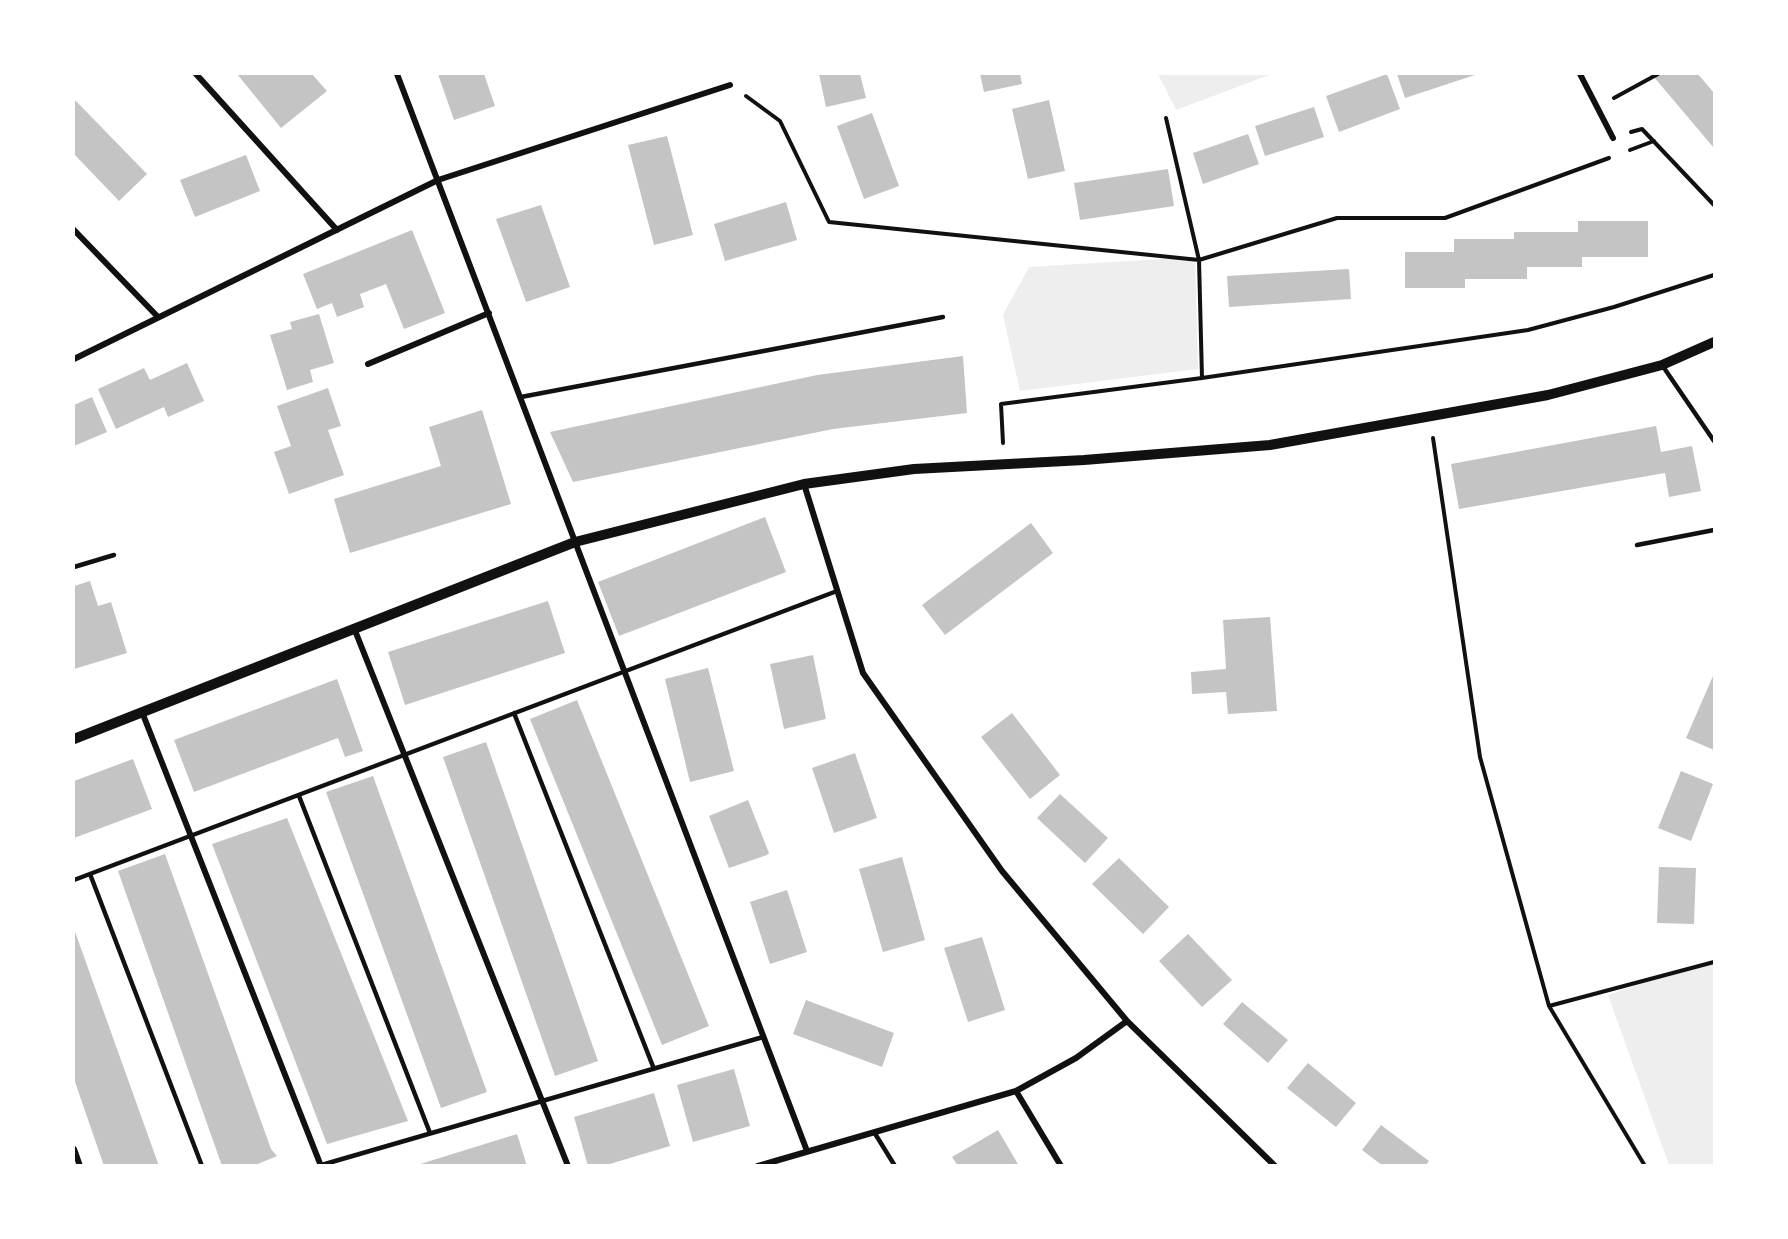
<!DOCTYPE html>
<style>
body{margin:0}
#map{position:relative;width:1788px;height:1239px;overflow:hidden;background:#fff;font-family:"IBM Plex Sans",sans-serif}
canvas{display:block}
.frame{position:absolute;inset:0;border:75px solid #fff;pointer-events:none}
</style>
<div id="map">
<canvas width="1788" height="1239"></canvas>
<div class="frame"></div>
</div>
<script>
const c = document.querySelector('canvas').getContext('2d');
c.lineJoin = 'round';
function fill(path, color) { c.fillStyle = color; c.fill(path, 'evenodd'); }
const shape = rows => new Path2D(rows.map(r => 'M' + r).join(''));
function trace(path, color, width, dash) { c.strokeStyle = color; c.lineWidth = width; c.lineCap = dash ? 'butt' : 'round'; c.setLineDash(dash || []); c.stroke(path); }
fill(shape([
 [1158,74,1272,74,1176,110],
 [1195,257,1198,369,1020,391,1003,315,1029,267],
 [1714,959,1714,1165,1669,1165,1608,995]
]), '#eee');
fill(shape([
 [237,74,312,74,327,91,281,128],
 [438,74,484,74,495,106,454,120],
 [819,74,860,74,866,98,826,107],
 [980,74,1020,74,1022,84,984,92],
 [1387,74,1400,109,1339,132,1326,96],
 [1397,74,1478,74,1405,98],
 [1655,74,1698,74,1714,93,1714,148,1653,76],
 [74,99,147,174,119,201,74,154],
 [1049,100,1065,171,1028,179,1012,109],
 [1314,107,1324,137,1265,156,1255,126],
 [872,113,899,186,864,199,837,126],
 [1248,134,1259,164,1203,184,1193,153],
 [667,136,693,235,654,245,628,145],
 [246,155,260,191,195,217,180,180],
 [1168,169,1174,206,1080,220,1074,183],
 [786,202,797,240,725,261,714,224],
 [541,205,570,287,526,302,496,219],
 [1578,221,1648,221,1648,257,1582,257,1582,267,1527,267,1527,279,1465,279,1465,288,1405,288,1405,252,1454,252,1454,239,1514,239,1514,232,1578,232],
 [412,230,445,313,404,329,386,284,360,294,364,307,337,317,332,303,317,309,303,274],
 [1349,269,1351,299,1229,307,1227,276],
 [319,314,334,363,310,370,313,382,287,390,270,335,292,329,290,322],
 [963,356,967,413,833,429,573,482,550,432,817,375],
 [187,363,204,401,168,417,164,407,116,429,98,389,144,368,150,380],
 [328,388,341,426,328,430,344,475,289,494,274,452,291,446,277,406],
 [92,397,107,432,74,446,74,405],
 [482,410,511,504,350,553,334,499,441,466,429,427],
 [1656,426,1661,452,1692,446,1701,491,1669,497,1665,473,1459,509,1451,464],
 [765,517,786,572,619,636,598,582],
 [1031,523,1053,553,945,635,922,605],
 [90,581,98,606,111,602,127,653,74,669,74,586],
 [548,601,565,653,405,705,388,652],
 [1270,617,1277,711,1228,714,1226,692,1192,694,1191,672,1226,669,1223,620],
 [813,655,826,719,784,729,770,664],
 [708,668,734,771,690,782,665,679],
 [1713,676,1714,676,1714,750,1686,738],
 [337,679,363,751,345,757,338,738,194,792,174,740],
 [577,700,709,1026,662,1045,530,719],
 [1012,713,1060,775,1030,799,981,737],
 [486,742,598,1061,555,1076,443,757],
 [855,753,877,818,834,833,812,768],
 [133,759,152,809,74,838,74,781],
 [1681,771,1713,784,1691,841,1658,828],
 [373,776,487,1092,441,1108,326,792],
 [1060,794,1108,838,1085,863,1037,818],
 [748,800,769,853,767,855,729,868,709,816],
 [287,818,408,1121,327,1144,212,844],
 [165,854,271,1149,277,1156,253,1166,222,1166,118,871],
 [902,857,925,940,883,952,859,869],
 [1119,858,1169,907,1143,934,1092,884],
 [1659,867,1696,868,1694,924,1657,923],
 [787,890,807,952,770,964,750,902],
 [74,929,159,1166,104,1166,74,1079],
 [1188,934,1232,980,1202,1007,1159,961],
 [982,937,1005,1010,968,1022,944,948],
 [806,1000,894,1033,882,1067,793,1034],
 [1242,1002,1288,1040,1268,1063,1223,1024],
 [1308,1063,1356,1103,1336,1127,1287,1088],
 [734,1069,750,1126,693,1142,677,1085],
 [654,1093,670,1146,603,1166,588,1166,574,1117],
 [1381,1125,1429,1161,1425,1166,1383,1166,1362,1150],
 [998,1130,1019,1166,958,1166,952,1157],
 [517,1134,527,1166,417,1166,417,1165]
]), '#c4c4c4');
trace(shape([
 [746,96,780,121,829,222,1199,260,1337,218,1445,218,1609,158],
 [1614,98,1658,74],
 [1166,118,1199,260,1202,378],
 [1631,132,1642,129,1714,205],
 [1630,150,1654,141],
 [1433,438,1480,757,1549,1006,1714,962],
 [1003,443,1001,404,1202,378,1528,330,1614,307,1714,275],
 [1549,1006,1645,1166]
]), '#111', 4);
trace(shape([
 [1662,365,1714,441],
 [521,397,943,317],
 [1637,545,1714,530],
 [74,567,114,555],
 [514,713,654,1069],
 [299,796,430,1133],
 [90,874,202,1166],
 [74,880,837,591],
 [874,1132,895,1166],
 [318,1166,763,1037]
]), '#111', 4.5);
trace(shape([
 [196,74,337,230],
 [397,74,807,1151],
 [1580,74,1613,138],
 [74,230,158,317],
 [74,359,438,180,730,85],
 [368,364,489,313],
 [804,484,863,673,1002,871,1127,1021,1275,1166],
 [354,628,568,1166],
 [142,712,321,1166],
 [1016,1091,1061,1166],
 [74,1149,80,1166],
 [758,1166,1016,1091,1076,1058,1127,1021]
]), '#111', 6);
trace(shape([
 [74,739,575,542,804,484,914,469,1084,460,1270,445,1548,395,1662,365,1714,342]
]), '#111', 10);
</script>
